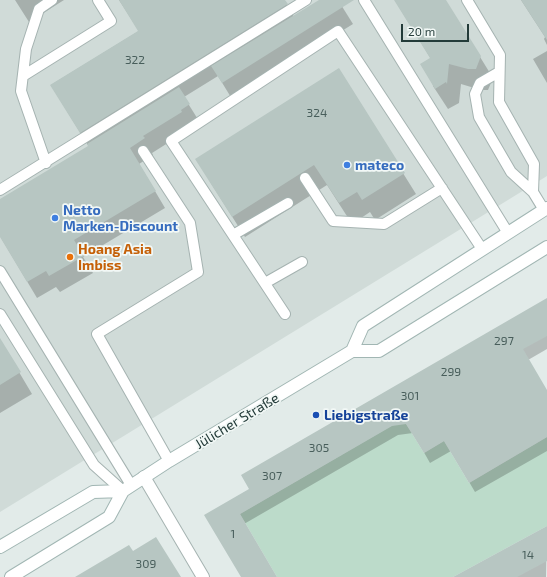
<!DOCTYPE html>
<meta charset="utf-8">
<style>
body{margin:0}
#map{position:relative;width:547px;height:577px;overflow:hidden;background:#e2ebe9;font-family:"Exo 2",sans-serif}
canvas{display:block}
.scale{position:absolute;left:401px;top:24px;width:68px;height:18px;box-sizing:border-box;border:2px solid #233b39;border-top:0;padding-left:5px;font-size:12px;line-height:14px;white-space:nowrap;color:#233b39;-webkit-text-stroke:3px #f2f8f6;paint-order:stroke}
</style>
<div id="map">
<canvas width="547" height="577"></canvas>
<div class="scale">20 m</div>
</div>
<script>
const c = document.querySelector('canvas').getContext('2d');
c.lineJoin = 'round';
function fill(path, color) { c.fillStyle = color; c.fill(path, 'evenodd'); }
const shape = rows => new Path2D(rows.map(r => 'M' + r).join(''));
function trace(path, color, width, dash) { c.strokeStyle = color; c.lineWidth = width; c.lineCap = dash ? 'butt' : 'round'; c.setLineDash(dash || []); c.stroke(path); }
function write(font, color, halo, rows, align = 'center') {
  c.font = font + ' "Exo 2",sans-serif'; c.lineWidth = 3.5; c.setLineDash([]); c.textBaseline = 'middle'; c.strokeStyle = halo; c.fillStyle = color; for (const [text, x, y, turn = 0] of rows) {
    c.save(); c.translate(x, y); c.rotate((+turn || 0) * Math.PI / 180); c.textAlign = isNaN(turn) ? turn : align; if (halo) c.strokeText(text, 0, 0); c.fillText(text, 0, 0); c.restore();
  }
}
fill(shape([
 [0,0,547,0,547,176,0,512]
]), '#d0dbd8');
fill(shape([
 [403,419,424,453,444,441,469,483,547,437,547,526,453,577,277,577,240,514]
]), '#bcdbca');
fill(shape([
 [15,0,64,0,29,22],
 [119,0,284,0,294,17,321,0,338,0,353,24,232,99,218,76,184,97,199,121,190,129,152,153,153,155,139,164,165,208,83,257,93,273,60,292,56,287,37,298,0,236,0,200,89,147,51,85,139,31],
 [395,0,445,0,493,78,488,90,481,90,461,84,459,103,448,109,433,86,431,59],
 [521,0,547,0,547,45,544,39,545,37],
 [547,51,547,83,533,59],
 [338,69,416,194,375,220,370,212,352,224,327,185,245,237,209,180],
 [547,299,547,349,528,360,547,392,547,451,475,492,451,451,430,463,413,433,398,435,244,524,275,577,242,577,206,515,250,489],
 [0,340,32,394,0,413],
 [547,527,546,577,455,577]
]), '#0003');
fill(shape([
 [119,0,285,0,288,4,80,133,50,85,138,31],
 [319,0,354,0,222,83,211,66],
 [394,0,446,0,481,56,476,69,468,69,449,64,447,84,446,82,435,89,420,64,430,58],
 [521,0,547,0,547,40],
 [339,68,405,173,362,200,357,192,339,203,314,165,232,217,195,159],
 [179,87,190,104,181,110,182,112,143,136,145,138,130,148,156,191,74,240,84,256,49,276,46,271,27,282,0,237,0,199,88,146,87,144],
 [547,298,547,336,523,349,547,390,547,437,469,483,444,441,424,453,406,424,392,426,240,514,277,577,241,577,204,515,249,489,241,475],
 [0,338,21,372,0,385],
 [547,526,547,561,517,577,453,577],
 [156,537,181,577,75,577,129,545,133,551]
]), '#b7c6c2');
const lane = shape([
 [364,0,508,233],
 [467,0,500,55,499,102,534,164,533,192,544,210],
 [499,72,480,83,475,94,479,117,511,172,533,192],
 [23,76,111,21,98,0],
 [143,151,190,223,198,272,97,334,169,461],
 [46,163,21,91,26,49,39,9,52,0],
 [305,178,333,221,384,224,442,188],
 [0,190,306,0],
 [233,235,288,203],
 [0,271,131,485],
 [265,283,302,262],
 [0,314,94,465,123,491],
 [285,314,171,141,338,31,482,249]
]);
const street = shape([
 [144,477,203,577]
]);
const secondary = shape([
 [352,351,363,326,547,208],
 [0,547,93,492,123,491],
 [11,577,109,517,123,491,169,461,352,351,379,351,547,247]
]);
trace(lane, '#a5b3b1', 12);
trace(street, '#a5b3b1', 14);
trace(secondary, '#a1b6b3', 14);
trace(lane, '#fff', 10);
trace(street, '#fff', 12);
trace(secondary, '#fff', 12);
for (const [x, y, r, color] of [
 [347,165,4,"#3f7fe0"],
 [55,218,4,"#3f7fe0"],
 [70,257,4,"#e8710a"],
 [316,415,4,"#1a4fb4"]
]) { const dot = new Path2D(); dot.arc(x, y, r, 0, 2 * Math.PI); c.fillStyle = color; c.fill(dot); trace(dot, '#f2f8f6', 1.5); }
write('12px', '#485e5b', null, [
 ["322",135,60],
 ["324",317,113],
 ["297",504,341],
 ["299",451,372],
 ["301",410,396],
 ["305",319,448],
 ["307",272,476],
 ["1",233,534],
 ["14",528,555],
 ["309",146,564]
]);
write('bold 14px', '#366cbe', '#f2f8f6', [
 ["mateco",355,165],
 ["Netto",63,210],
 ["Marken-Discount",63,226]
], 'left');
write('bold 14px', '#c56008', '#f2f8f6', [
 ["Hoang Asia",78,249],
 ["Imbiss",78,265]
], 'left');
write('bold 14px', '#164399', '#f2f8f6', [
 ["Liebigstraße",324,415]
], 'left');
write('14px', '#233b39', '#f2f8f6', [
 ["Jülicher Straße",237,421,-31]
]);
</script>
